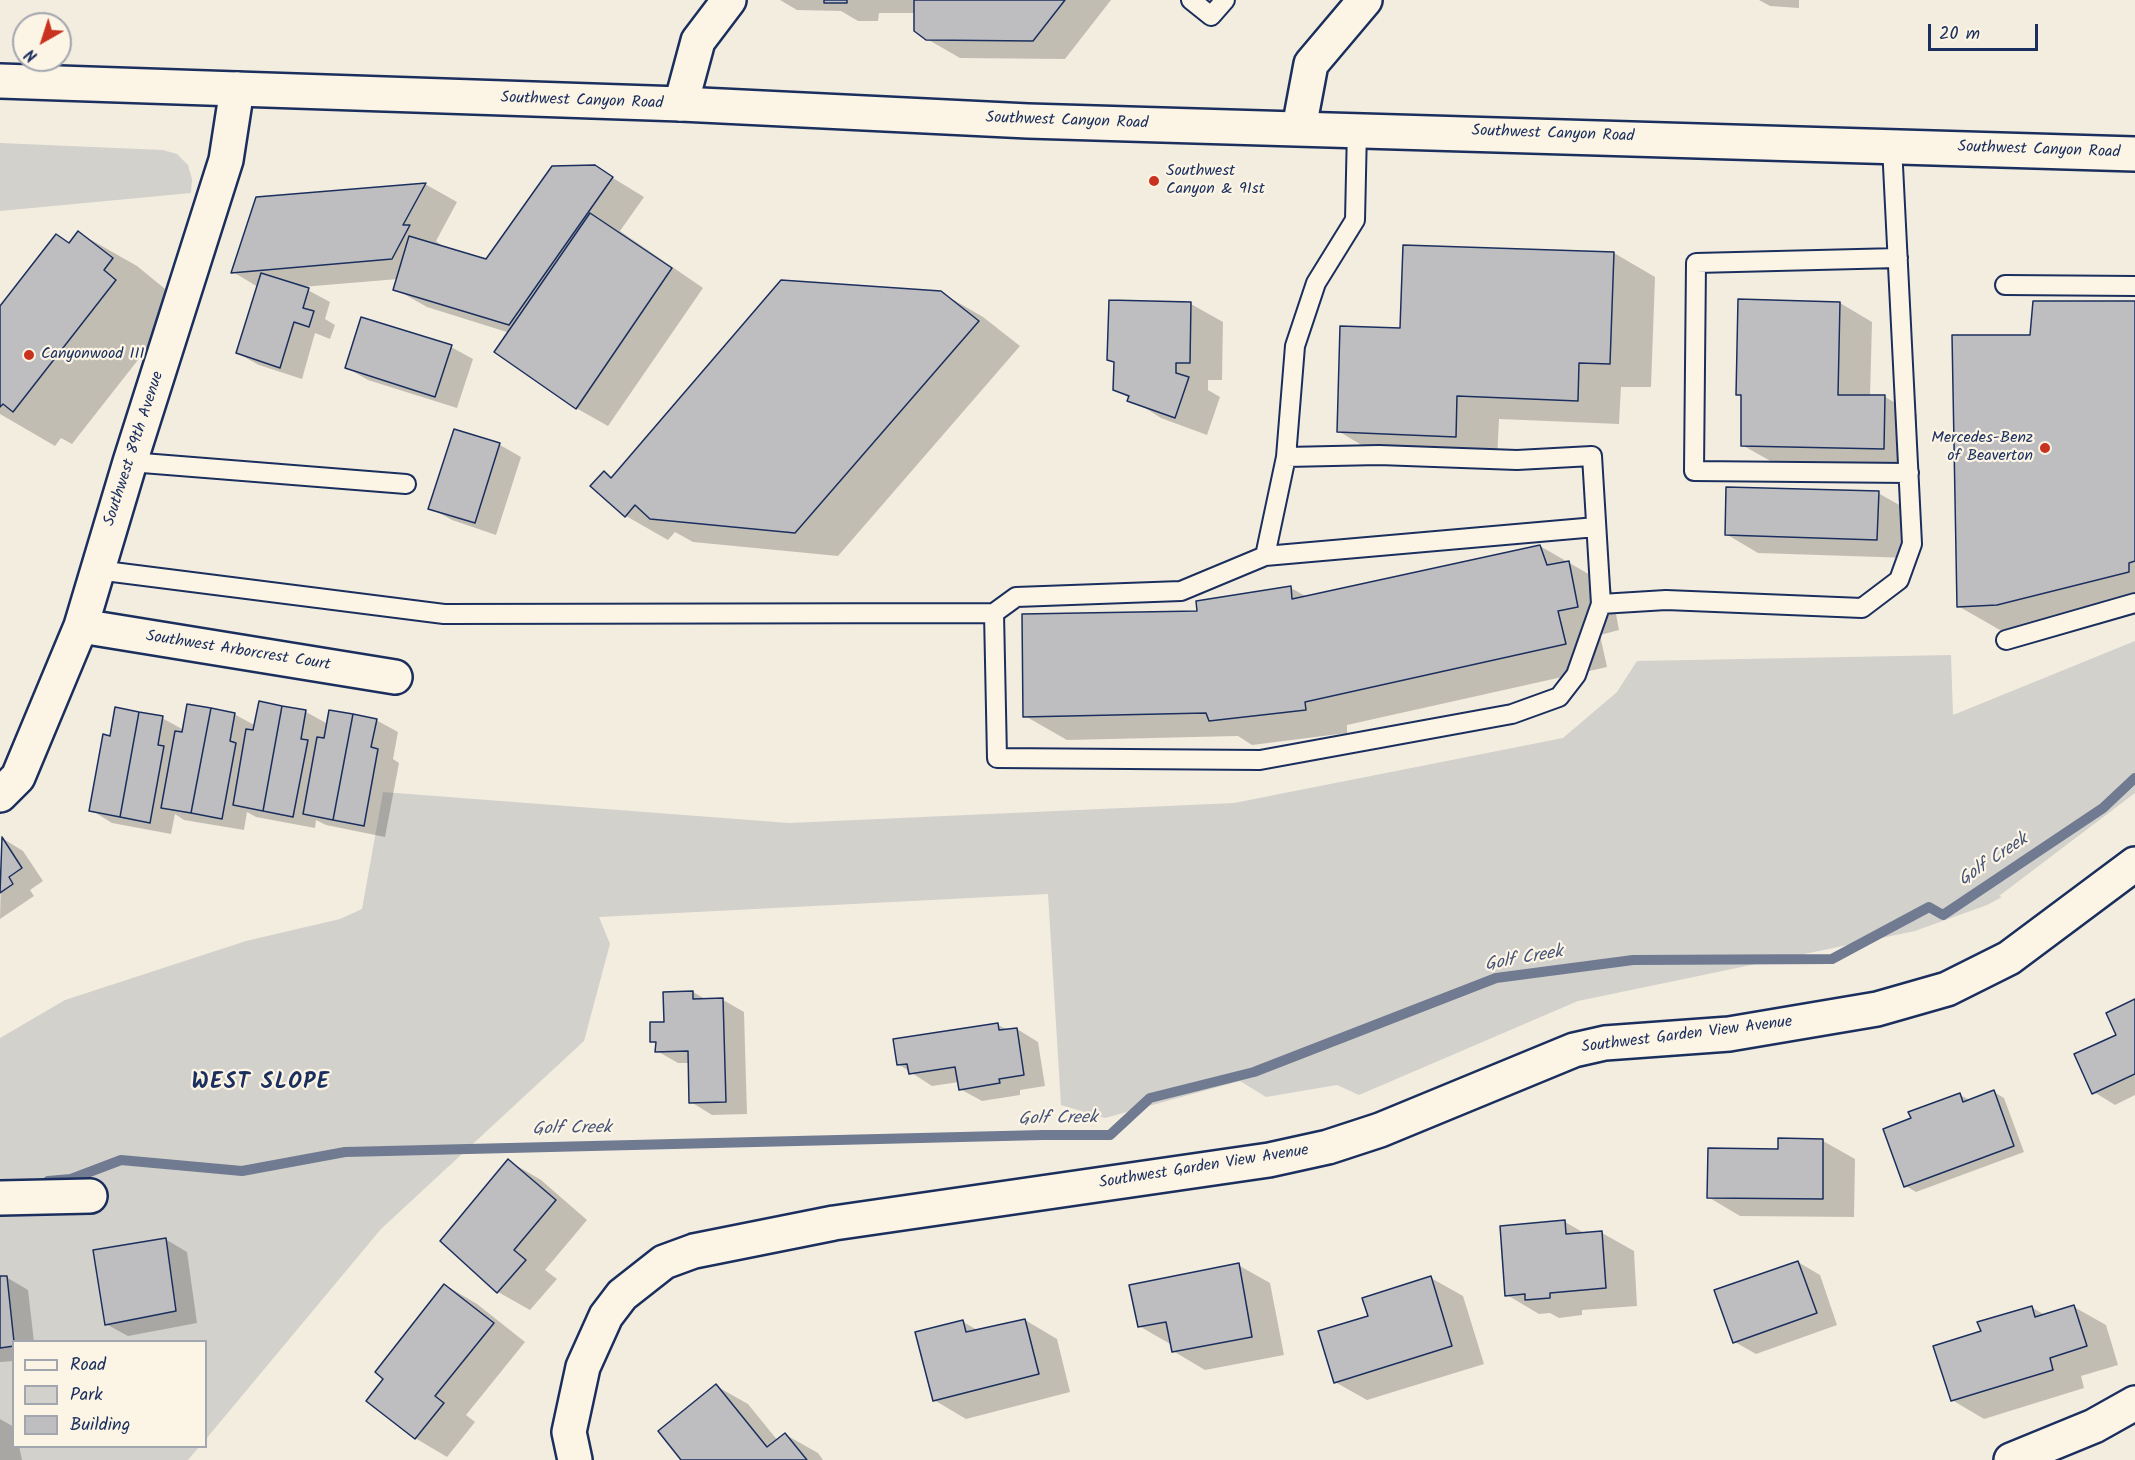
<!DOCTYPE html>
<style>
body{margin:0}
#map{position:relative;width:2135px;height:1460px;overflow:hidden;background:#f3ede0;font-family:Kalam,sans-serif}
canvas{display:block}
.legend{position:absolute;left:12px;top:1340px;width:195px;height:108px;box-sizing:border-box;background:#fcf5e5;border:2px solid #a2a6af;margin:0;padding:8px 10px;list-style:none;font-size:18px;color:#1b2f5e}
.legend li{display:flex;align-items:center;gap:12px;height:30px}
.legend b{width:30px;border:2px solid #a2a6af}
.north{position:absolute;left:12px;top:12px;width:60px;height:60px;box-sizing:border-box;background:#fcf5e5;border:2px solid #a2a6af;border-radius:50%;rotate:219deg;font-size:16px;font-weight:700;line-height:24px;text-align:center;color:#1b2f5e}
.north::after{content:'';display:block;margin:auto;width:21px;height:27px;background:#c8321e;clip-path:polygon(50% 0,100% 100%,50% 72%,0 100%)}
.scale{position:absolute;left:1928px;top:24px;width:110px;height:27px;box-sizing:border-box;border:3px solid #1b2f5e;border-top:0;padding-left:8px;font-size:18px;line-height:21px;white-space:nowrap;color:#1b2f5e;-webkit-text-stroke:4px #fcf5e5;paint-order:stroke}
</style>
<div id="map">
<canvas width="2135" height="1460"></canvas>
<ul class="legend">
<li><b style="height:8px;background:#fcf5e5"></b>Road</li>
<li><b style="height:16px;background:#d3d1cc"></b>Park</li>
<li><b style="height:16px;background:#bebec0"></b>Building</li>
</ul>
<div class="north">N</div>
<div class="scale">20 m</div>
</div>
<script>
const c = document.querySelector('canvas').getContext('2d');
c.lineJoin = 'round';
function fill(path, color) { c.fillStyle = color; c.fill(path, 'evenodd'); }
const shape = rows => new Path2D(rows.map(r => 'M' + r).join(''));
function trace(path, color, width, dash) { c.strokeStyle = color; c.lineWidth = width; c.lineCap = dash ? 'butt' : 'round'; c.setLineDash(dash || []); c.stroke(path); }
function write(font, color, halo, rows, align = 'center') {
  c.font = font + ' Kalam,sans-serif'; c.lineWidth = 4.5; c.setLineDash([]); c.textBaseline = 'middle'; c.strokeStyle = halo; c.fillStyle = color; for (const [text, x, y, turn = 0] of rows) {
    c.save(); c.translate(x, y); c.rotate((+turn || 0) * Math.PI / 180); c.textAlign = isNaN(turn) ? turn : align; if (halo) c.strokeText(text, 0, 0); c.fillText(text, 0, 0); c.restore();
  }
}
fill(shape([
 [0,143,163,150,177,154,188,165,192,179,191,193,0,211],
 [2135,641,2135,793,1999,896,2002,897,1987,905,1915,931,1578,1001,1359,1095,1337,1085,1266,1097,1240,1081,1105,1118,1061,1105,1048,894,599,917,610,944,584,1041,381,1229,206,1439,206,1342,14,1342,14,1446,199,1447,188,1460,0,1460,0,1038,65,1000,246,941,340,919,362,909,383,792,789,823,1234,803,1563,738,1617,692,1637,661,1951,655,1953,715]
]), '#d3d1cc');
fill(shape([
 [780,0,1111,0,1065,59,960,58,927,39,916,13,879,13,878,21,858,21,841,11,797,10],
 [1759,0,1799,0,1799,8,1770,6],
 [595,167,644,197,620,231,703,288,608,426,576,408,510,333,427,307,395,289,398,279,302,287,330,302,325,319,335,325,330,339,315,333,302,379,259,365,237,353,258,287,233,272,425,184,457,202,436,241,441,245,440,247,486,261],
 [79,233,137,266,170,293,161,305,174,314,72,444,61,438,55,446,0,414,0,309],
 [1614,253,1655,277,1651,387,1621,387,1619,424,1499,419,1497,460,1380,456,1338,431,1402,330],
 [940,292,983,317,1020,346,838,556,693,542,675,532,668,540,626,516,604,473,613,478],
 [2135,302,2135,605,2040,628,2000,630,1958,606,2032,337],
 [1840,303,1872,322,1870,397,1885,397,1917,415,1916,466,1774,463,1742,445,1743,397,1738,394],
 [1191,304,1223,322,1222,380,1208,380,1208,390,1220,397,1207,435,1161,418,1115,389,1115,363,1109,359],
 [451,347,473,359,457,408,368,380,347,368],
 [455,431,500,445,521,457,496,535,452,520,430,508],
 [1878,493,1910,511,1909,558,1758,553,1726,534],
 [1540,546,1611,587,1619,630,1600,635,1607,667,1347,725,1347,733,1252,745,1238,736,1067,740,1025,716,1198,613,1291,588,1307,597],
 [260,703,306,712,328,724,376,720,398,732,393,759,399,763,385,837,326,825,316,820,315,828,256,817,247,812,244,830,184,820,175,814,171,834,112,823,91,810,111,737,162,718,184,730,234,714,256,726],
 [2,838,23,851,43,881,30,890,34,896,0,919],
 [693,992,707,1000,723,1000,744,1012,747,1114,712,1115,691,1102,690,1063,678,1063,657,1051,657,1044,652,1041,665,1023,664,993],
 [2135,1001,2135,1095,2115,1105,2094,1092],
 [998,1025,1008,1030,1017,1029,1038,1042,1045,1086,1020,1090,1020,1095,982,1101,960,1089,959,1082,932,1086,898,1064],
 [1994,1092,2004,1098,2024,1152,1916,1192,1906,1186,1913,1119,1960,1095,1970,1100],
 [1823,1141,1855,1159,1854,1217,1740,1216,1708,1197],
 [509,1161,541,1180,587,1220,545,1270,557,1279,530,1310,498,1292,442,1240],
 [1565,1222,1586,1234,1602,1233,1634,1251,1637,1306,1582,1310,1582,1315,1559,1318,1550,1313,1539,1314,1507,1295],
 [165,1239,187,1252,197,1323,128,1336,106,1324],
 [1798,1262,1820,1275,1837,1325,1756,1354,1735,1342],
 [1238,1265,1270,1283,1284,1355,1205,1370,1173,1351,1172,1345,1139,1326],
 [6,1277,28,1290,34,1342,14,1342,14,1361,0,1362,0,1278],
 [1431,1278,1463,1296,1484,1364,1367,1400,1335,1382,1370,1317],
 [445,1285,477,1304,525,1342,466,1415,475,1422,447,1457,415,1438,385,1378],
 [2031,1307,2045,1315,2074,1307,2106,1325,2118,1365,2081,1376,2084,1388,1984,1419,1952,1400,1982,1332],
 [1025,1320,1057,1339,1070,1392,966,1419,934,1400,963,1322,979,1331],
 [716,1386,748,1404,778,1441,786,1435,818,1453,823,1460,683,1460],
 [0,1419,14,1427,14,1446,19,1446,22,1460,0,1460]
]), '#0003');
trace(shape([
 [48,1181,71,1179,121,1160,242,1171,345,1152,1043,1135,1110,1135,1150,1098,1254,1072,1496,978,1633,960,1832,959,1929,907,1943,915,2103,808,2135,778]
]), '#707a91', 10);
const building = shape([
 [824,0,847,0,847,3,824,3,824,0],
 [914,0,1065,0,1033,41,926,40,914,31,914,0],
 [595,165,613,177,509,325,393,290,409,236,486,259,552,166,595,165],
 [426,183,403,225,410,225,392,259,231,273,256,197,426,183],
 [590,213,672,268,576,409,494,352,590,213],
 [78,231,113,258,104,270,116,280,13,412,3,404,0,407,0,306,56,234,69,243,78,231],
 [1403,245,1614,252,1610,364,1579,363,1578,401,1457,396,1456,437,1337,432,1340,326,1400,328,1403,245],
 [261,273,309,288,303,308,314,311,309,327,294,322,280,368,236,353,261,273],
 [781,280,941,291,979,321,795,533,650,519,635,505,625,517,590,486,604,471,611,478,781,280],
 [1738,299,1840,302,1838,395,1885,395,1884,449,1741,446,1741,395,1736,395,1738,299],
 [1109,300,1191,302,1190,363,1176,363,1176,373,1189,377,1175,418,1127,401,1129,396,1113,390,1114,362,1107,360,1109,300],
 [2033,301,2135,301,2135,561,2129,563,2129,572,1997,605,1957,607,1952,335,2030,335,2033,301],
 [361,317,452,345,435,397,345,368,361,317],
 [454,429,500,443,475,523,428,509,454,429],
 [1726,487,1879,491,1877,540,1725,535,1726,487],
 [1540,545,1547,565,1569,561,1578,607,1558,611,1566,644,1305,702,1306,710,1209,721,1206,713,1023,717,1022,614,1197,611,1196,601,1291,586,1292,599,1540,545],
 [259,701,282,706,263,811,233,805,246,729,253,730,259,701],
 [187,704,211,708,191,813,161,808,175,731,182,732,187,704],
 [282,706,306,710,301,739,308,740,293,817,263,811,282,706],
 [115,707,139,712,120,817,89,811,103,734,110,736,115,707],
 [211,708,235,713,230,741,236,743,222,819,191,813,211,708],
 [329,710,353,714,333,820,303,814,317,737,324,738,329,710],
 [139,712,163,716,158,745,164,746,150,823,120,817,139,712],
 [353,714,377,719,371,747,378,749,364,826,333,820,353,714],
 [2,837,22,868,9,877,13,884,0,893,2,837],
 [693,991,693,999,723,998,726,1102,689,1103,688,1051,655,1052,656,1042,650,1042,650,1022,664,1022,663,992,693,991],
 [2135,999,2135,1074,2092,1094,2074,1054,2116,1035,2106,1013,2135,999],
 [998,1023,999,1030,1017,1028,1024,1075,999,1079,1000,1083,959,1090,955,1067,909,1074,907,1064,897,1065,893,1039,998,1023],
 [1994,1090,2014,1146,1904,1187,1883,1129,1911,1118,1908,1112,1960,1093,1963,1102,1994,1090],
 [1778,1138,1823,1139,1823,1199,1707,1198,1708,1148,1778,1149,1778,1138],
 [508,1159,556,1200,514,1250,526,1260,497,1293,440,1241,508,1159],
 [1565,1220,1566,1234,1602,1231,1606,1288,1550,1293,1550,1298,1525,1300,1525,1294,1505,1296,1500,1226,1565,1220],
 [166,1238,176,1311,105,1325,93,1250,166,1238],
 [1798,1261,1817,1313,1733,1343,1714,1290,1798,1261],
 [1239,1263,1252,1337,1172,1352,1166,1322,1138,1327,1129,1285,1239,1263],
 [0,1276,7,1276,14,1342,14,1346,0,1348,0,1276],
 [1431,1276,1452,1346,1334,1383,1318,1331,1368,1316,1362,1298,1431,1276],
 [444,1284,494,1323,435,1396,444,1403,415,1439,366,1401,383,1379,375,1372,444,1284],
 [2074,1305,2087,1346,2050,1358,2053,1370,1951,1401,1933,1346,1981,1331,1977,1322,2032,1306,2035,1317,2074,1305],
 [1025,1319,1039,1374,933,1401,915,1332,963,1320,966,1332,1025,1319],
 [716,1384,767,1447,785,1433,807,1460,681,1460,658,1431,716,1384]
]);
fill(building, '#bebec0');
trace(building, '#1b2f5e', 1.5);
const service = shape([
 [1191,0,1211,16,1225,0],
 [1898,258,1696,263,1694,471,1909,473],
 [2005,285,2135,286],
 [130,462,406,484],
 [1265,556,1596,527],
 [97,570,444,614,994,613,997,758,1260,760,1512,714,1559,697,1576,675,1601,604,1592,456,1517,460,1379,455,1286,457],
 [1601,604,1666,600,1862,608,1899,580,1912,544,1892,146],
 [994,613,1016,597,1181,591,1265,556,1286,457,1295,346,1316,283,1355,220,1357,129],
 [2006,640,2135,603]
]);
const minor = shape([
 [681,104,698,41,729,0],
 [81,626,395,677],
 [0,795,18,777,81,626,130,462,226,160,237,89],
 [0,1198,90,1196],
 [575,1460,569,1432,583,1367,606,1316,622,1295,664,1262,694,1251,834,1223,1269,1160,1328,1147,1380,1130,1574,1050,1605,1043,1729,1034,1877,1009,1947,989,2009,958,2135,864],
 [2011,1460,2094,1426,2135,1403]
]);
const tertiary = shape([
 [1299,128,1311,64,1365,0]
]);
const secondary = shape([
 [0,81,681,104,1028,121,2135,154]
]);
trace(service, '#1b2f5e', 22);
trace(minor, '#1b2f5e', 38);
trace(tertiary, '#1b2f5e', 38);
trace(secondary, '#1b2f5e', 38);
trace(service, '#fcf5e5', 18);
trace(minor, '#fcf5e5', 33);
trace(tertiary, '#fcf5e5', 33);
trace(secondary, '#fcf5e5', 33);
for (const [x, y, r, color] of [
 [1154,181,6,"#c8321e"],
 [29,355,6,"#c8321e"],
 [2045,448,6,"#c8321e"]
]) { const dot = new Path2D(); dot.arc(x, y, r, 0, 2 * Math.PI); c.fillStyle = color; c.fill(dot); trace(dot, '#fcf5e5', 2); }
write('16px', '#1b2f5e', '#fcf5e5', [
 ["Southwest Canyon Road",582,102,2],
 ["Southwest Canyon Road",1067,122,2],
 ["Southwest Canyon Road",1553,135,2],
 ["Southwest Canyon Road",2039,151,2],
 ["Southwest 89th Avenue",135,449,-72],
 ["Southwest Arborcrest Court",238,652,9],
 ["Southwest Garden View Avenue",1687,1036,-7],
 ["Southwest Garden View Avenue",1204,1168,-9]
]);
write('16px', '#1b2f5e', '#fcf5e5', [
 ["Southwest",1166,172],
 ["Canyon & 91st",1166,190],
 ["Canyonwood III",41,355],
 ["Mercedes-Benz",2033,439,"right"],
 ["of Beaverton",2033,457,"right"]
], 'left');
write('italic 18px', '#465478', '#fcf5e5', [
 ["Golf Creek",1994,861,-34],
 ["Golf Creek",1524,960,-10],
 ["Golf Creek",1058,1120,-1],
 ["Golf Creek",572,1130,-1]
]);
c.letterSpacing = '1.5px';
write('bold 22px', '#1b2f5e', '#fcf5e5', [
 ["WEST SLOPE",261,1084]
]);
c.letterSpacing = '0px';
</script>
